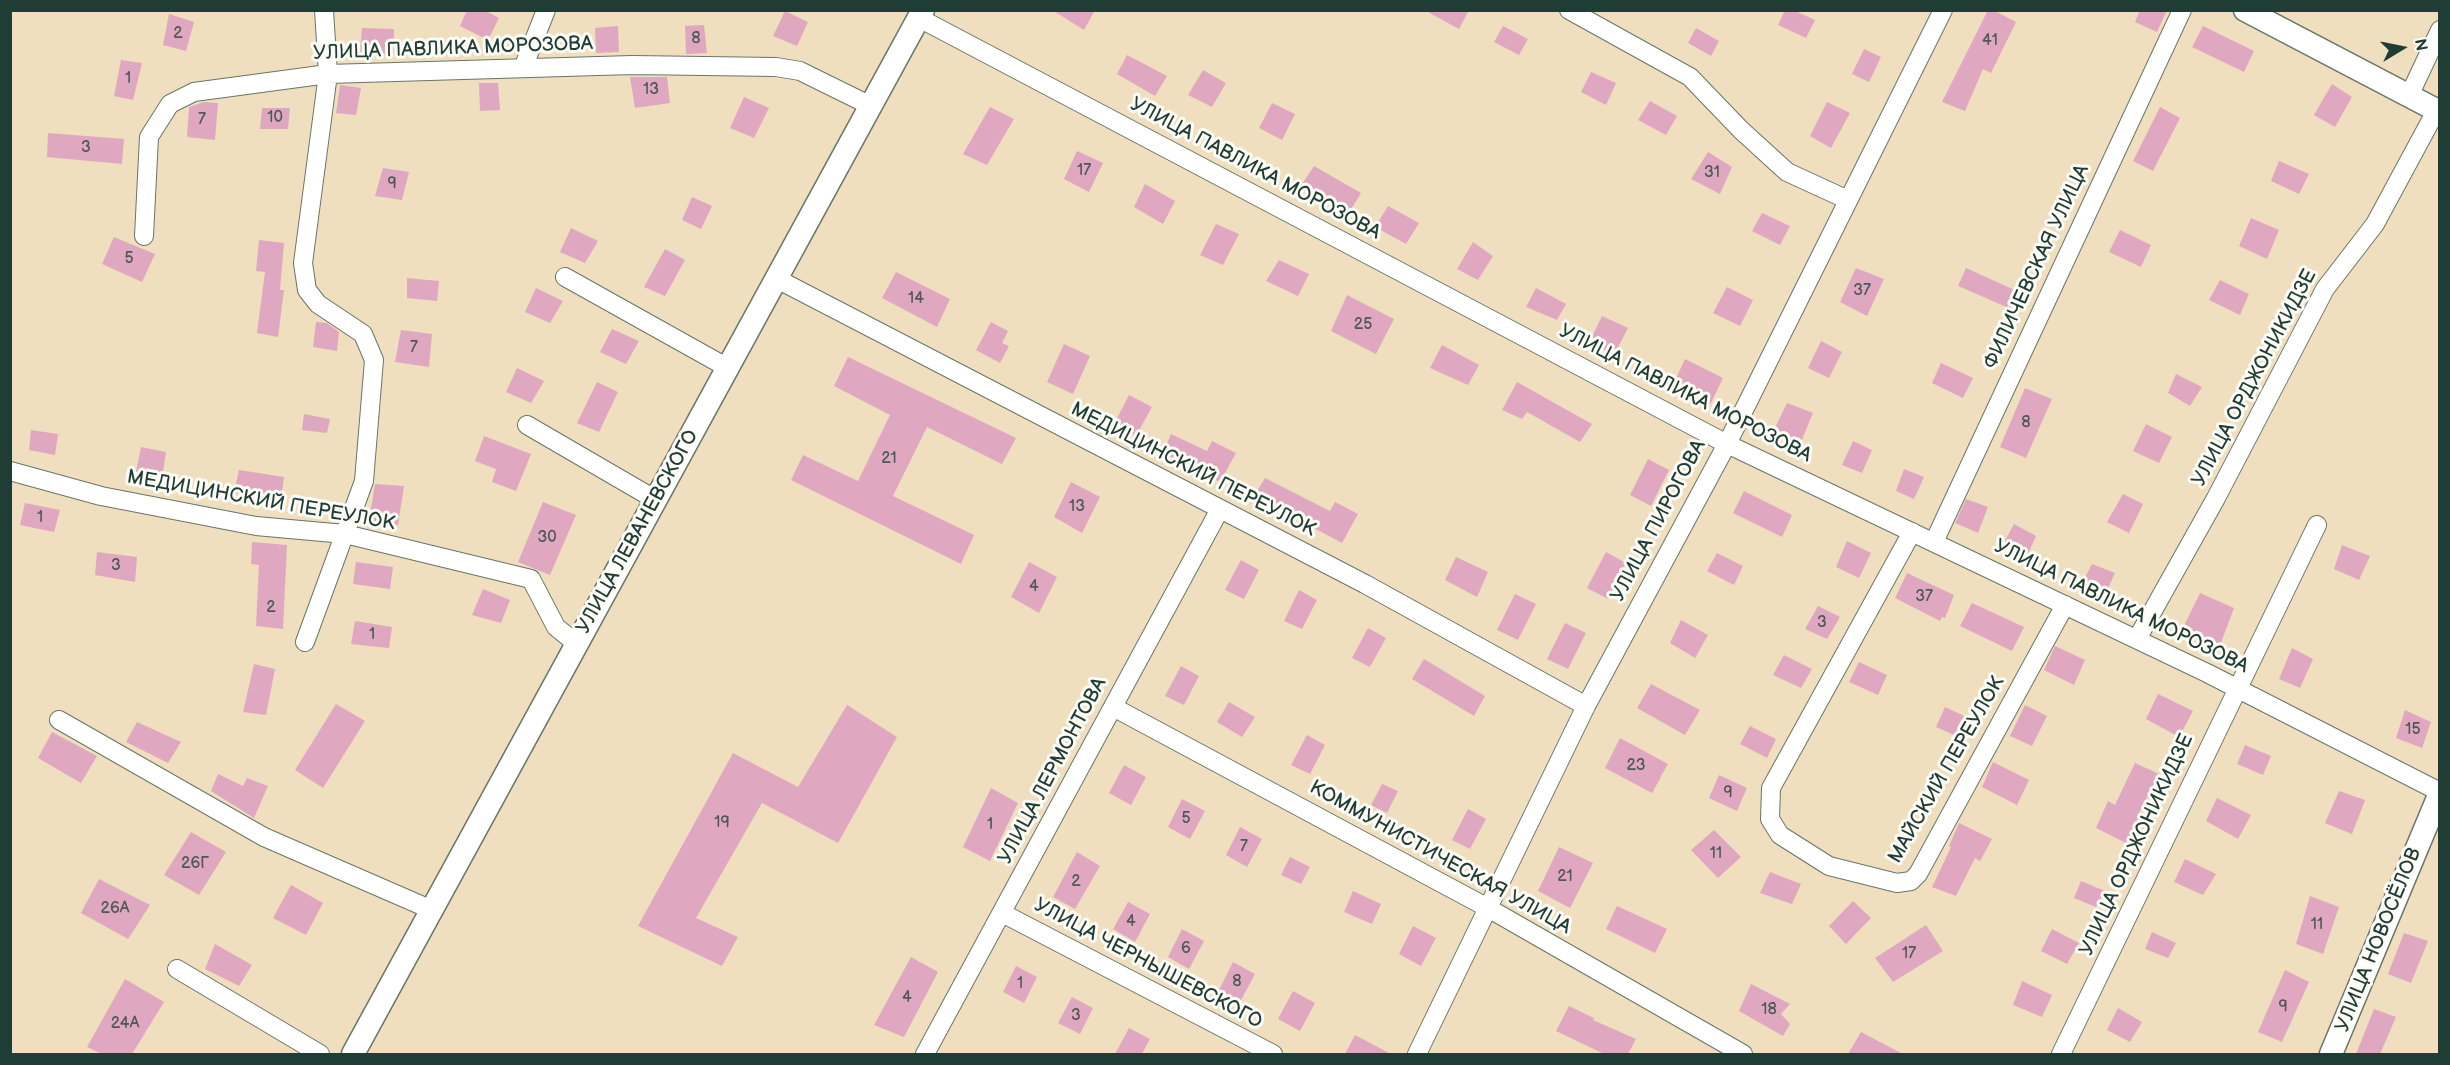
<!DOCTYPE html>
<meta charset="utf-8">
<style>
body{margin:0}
#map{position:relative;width:2450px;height:1065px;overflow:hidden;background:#efdfbf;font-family:"Balsamiq Sans",sans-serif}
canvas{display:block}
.frame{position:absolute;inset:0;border:12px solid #1f3d34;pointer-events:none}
.north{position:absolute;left:2372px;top:18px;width:60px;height:60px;-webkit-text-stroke:4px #fdfcf7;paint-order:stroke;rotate:80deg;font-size:16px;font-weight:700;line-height:24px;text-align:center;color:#1f3d34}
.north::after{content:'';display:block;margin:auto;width:21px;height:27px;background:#1f3d34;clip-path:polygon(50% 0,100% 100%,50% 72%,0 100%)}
</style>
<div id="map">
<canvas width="2450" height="1065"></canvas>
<div class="frame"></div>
<div class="north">N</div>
</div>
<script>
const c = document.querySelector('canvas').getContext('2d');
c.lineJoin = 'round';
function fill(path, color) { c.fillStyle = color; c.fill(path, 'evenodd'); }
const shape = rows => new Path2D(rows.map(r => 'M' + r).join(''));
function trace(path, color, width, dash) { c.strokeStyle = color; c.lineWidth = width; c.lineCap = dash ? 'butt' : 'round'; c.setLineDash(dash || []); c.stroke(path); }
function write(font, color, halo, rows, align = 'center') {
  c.font = font + ' "Balsamiq Sans",sans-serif'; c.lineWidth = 6; c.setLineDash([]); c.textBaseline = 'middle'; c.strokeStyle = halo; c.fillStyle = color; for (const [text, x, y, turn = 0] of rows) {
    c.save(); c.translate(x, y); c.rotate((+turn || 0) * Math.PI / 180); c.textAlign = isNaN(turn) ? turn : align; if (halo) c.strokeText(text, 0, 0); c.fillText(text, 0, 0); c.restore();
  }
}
fill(shape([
 [467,10,484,10,499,18,488,40,460,26],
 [1052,10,1095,10,1084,30],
 [1424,10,1469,10,1459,29],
 [1785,10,1793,10,1815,20,1806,38,1778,25],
 [1988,10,1993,10,2016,22,1991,73,1983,69,1965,111,1942,102],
 [2140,10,2167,10,2157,32,2135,22],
 [785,11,808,22,797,46,773,36],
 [169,14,194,22,186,51,163,45],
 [704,25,707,53,686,54,685,26],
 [618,26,619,52,596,53,595,28],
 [1503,26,1528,39,1519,55,1494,42],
 [2203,26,2254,51,2244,72,2192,47],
 [362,28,394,29,393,55,360,54],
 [1696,28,1719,41,1711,56,1688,43],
 [1864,49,1881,57,1869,82,1852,74],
 [1127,55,1167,76,1155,96,1117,74],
 [121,60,142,63,133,100,114,96],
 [1203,70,1226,83,1212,107,1188,95],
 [1591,72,1616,83,1606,105,1581,92],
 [630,77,667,77,670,103,635,108],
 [479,83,498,83,500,110,480,111],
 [2332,84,2352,97,2335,127,2314,115],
 [340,85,361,88,356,115,336,113],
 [744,97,769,108,754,138,730,128],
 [1650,101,1677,116,1666,135,1638,120],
 [204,102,218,103,215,140,187,137,189,107],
 [1827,102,1850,113,1831,148,1810,136],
 [1272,103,1295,114,1282,140,1259,128],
 [990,107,1014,119,987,165,963,154],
 [2160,107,2180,118,2153,171,2133,161],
 [262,108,290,108,288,129,260,129],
 [48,133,124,139,122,164,47,157],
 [1077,151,1103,163,1089,192,1064,179],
 [1708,152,1732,167,1720,194,1691,179],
 [2279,161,2309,174,2299,194,2271,181],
 [1314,166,1361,193,1349,213,1302,184],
 [383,168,409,172,402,200,375,196],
 [1145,184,1175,201,1163,224,1134,207],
 [692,197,712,206,701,229,682,220],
 [1388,206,1419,223,1406,244,1375,227],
 [1762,213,1790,226,1780,245,1752,231],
 [2251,218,2279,230,2267,259,2239,246],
 [1216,224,1239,234,1223,265,1200,255],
 [571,228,598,241,585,263,560,252],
 [2120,230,2151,245,2141,267,2109,252],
 [114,237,155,254,142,282,102,264],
 [259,240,284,243,280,290,284,290,278,337,257,333,265,272,256,271],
 [1473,242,1493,256,1478,280,1457,269],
 [665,249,685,260,665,296,644,287],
 [1279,260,1309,274,1298,296,1266,281],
 [1856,268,1884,279,1867,316,1840,302],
 [1966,268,2019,292,2011,309,1958,286],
 [896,272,950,299,937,327,882,298],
 [407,278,439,281,437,301,407,298],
 [2220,280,2249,294,2240,315,2209,300],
 [1727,287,1753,300,1740,326,1713,313],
 [536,288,563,301,550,323,525,312],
 [1536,288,1566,304,1557,320,1526,307],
 [1347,295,1394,319,1376,354,1331,331],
 [1602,316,1628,328,1614,355,1589,343],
 [316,322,327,323,339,332,337,351,313,347],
 [991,322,1008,331,1002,343,1009,346,1000,363,976,350],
 [612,329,639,341,626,364,600,352],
 [401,330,432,334,429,367,395,362],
 [1821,341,1842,352,1829,378,1808,368],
 [1064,344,1090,356,1073,394,1047,382],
 [1442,345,1479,365,1468,385,1430,368],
 [848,357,1016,438,1002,464,927,427,893,496,974,535,961,564,791,480,803,455,858,481,890,415,834,386],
 [1685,359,1723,378,1710,405,1672,387],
 [1941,363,1973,378,1963,398,1932,383],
 [517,368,544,381,531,403,506,392],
 [2176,374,2202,387,2190,406,2168,393],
 [597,382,618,392,599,432,577,423],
 [1517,382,1592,424,1580,442,1527,412,1522,419,1502,410],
 [2025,388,2052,399,2026,458,2000,447],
 [1129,395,1152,407,1136,436,1114,424],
 [1787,403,1813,413,1801,442,1774,430],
 [304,414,330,419,327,433,302,430],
 [2146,424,2172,437,2159,463,2133,451],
 [31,430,58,434,55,455,29,450],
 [1171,434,1207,451,1212,441,1236,453,1220,482,1163,453],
 [484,436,531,454,516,491,492,482,496,469,475,461],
 [1853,441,1872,450,1862,473,1842,465],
 [141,447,166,452,162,478,136,472],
 [1648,459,1669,470,1651,506,1630,495],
 [1904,469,1924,477,1914,499,1896,491],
 [239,470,284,477,281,501,234,493],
 [1265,478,1330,511,1335,502,1358,514,1342,543,1254,496],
 [1071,482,1100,497,1082,533,1054,517],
 [375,484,404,486,398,525,369,521],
 [1744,491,1792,515,1782,537,1733,513],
 [2123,494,2143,504,2129,533,2107,522],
 [1966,499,1988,507,1978,533,1955,523],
 [543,502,576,515,550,575,518,562],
 [25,503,60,510,54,532,20,525],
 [2014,524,2036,536,2026,558,2002,546],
 [1847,541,1871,553,1859,578,1836,567],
 [252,542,287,545,283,629,256,626,259,565,251,564],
 [2342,545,2370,556,2359,580,2334,569],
 [97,552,137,557,135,582,95,575],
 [1606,552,1626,563,1608,599,1587,588],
 [1717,553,1743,566,1734,585,1707,571],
 [1456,557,1488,572,1477,597,1445,580],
 [1241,560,1259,570,1244,599,1225,590],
 [356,562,393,567,390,589,353,584],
 [1029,562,1057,577,1039,613,1011,597],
 [2092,564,2115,573,2104,597,2081,585],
 [1907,573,1954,595,1945,618,1942,617,1940,621,1895,598],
 [483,589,510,600,501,623,472,615],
 [1299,590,1317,600,1302,629,1284,621],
 [2200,593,2234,608,2219,648,2181,632],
 [1515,594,1536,604,1518,640,1497,630],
 [1972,603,2024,627,2012,651,1960,626],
 [1818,606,1840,617,1827,639,1805,629],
 [1681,620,1708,635,1695,658,1670,643],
 [355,621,392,627,389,648,351,644],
 [1565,623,1586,633,1568,669,1547,659],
 [1368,628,1386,638,1370,667,1352,658],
 [2055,646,2085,660,2074,685,2044,670],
 [2292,648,2313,659,2300,688,2279,679],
 [1784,655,1812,669,1801,688,1773,675],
 [1424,659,1485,696,1474,716,1412,679],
 [1859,662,1887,675,1878,695,1849,682],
 [254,664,275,669,266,715,243,712],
 [1181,666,1199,676,1184,705,1165,696],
 [1651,684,1700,710,1685,735,1637,708],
 [2158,694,2193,711,2179,737,2146,719],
 [1229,702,1255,717,1242,737,1217,722],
 [336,704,365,721,323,788,295,770],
 [847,705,897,737,838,843,762,803,696,918,738,937,722,966,638,926,733,753,798,787],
 [2025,705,2047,716,2032,746,2010,736],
 [1945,707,1975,721,1965,740,1936,727],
 [2405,710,2431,722,2422,748,2396,738],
 [137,722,181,742,168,763,126,742],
 [1750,726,1776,739,1767,758,1740,744],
 [52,732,97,756,81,783,38,758],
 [1307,735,1325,745,1310,774,1291,765],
 [1620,738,1668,764,1661,776,1659,775,1661,777,1652,793,1605,768],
 [2245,745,2271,756,2263,775,2237,764],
 [1993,762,2029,780,2017,805,1982,787],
 [2135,763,2159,774,2138,815,2144,818,2130,845,2096,828,2108,801,2115,805],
 [1124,765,1146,777,1131,805,1109,793],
 [218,774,243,786,247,778,268,786,254,818,211,791],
 [1719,775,1747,788,1737,811,1709,798],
 [1382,784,1398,791,1387,813,1371,805],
 [991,788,1018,803,990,861,963,847],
 [2339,791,2365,800,2352,834,2325,823],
 [2217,798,2251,815,2238,839,2206,821],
 [1182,799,1205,811,1190,839,1168,827],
 [1468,809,1486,819,1470,849,1452,840],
 [1959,823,1992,839,1980,861,1975,858,1956,896,1932,887,1951,847,1949,846],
 [1240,827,1262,839,1247,867,1226,855],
 [1714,830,1741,857,1718,878,1691,850],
 [191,832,226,852,199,895,164,875],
 [1559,847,1593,863,1570,908,1538,891],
 [1077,852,1100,866,1075,909,1053,897],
 [1290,857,1310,867,1301,884,1281,875],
 [2185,859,2216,874,2203,895,2174,882],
 [1770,872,1801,884,1792,904,1760,893],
 [99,879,150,905,128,939,81,913],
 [2081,881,2105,891,2096,907,2074,898],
 [291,885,323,903,306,935,273,918],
 [1353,891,1381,904,1372,924,1344,912],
 [2310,896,2339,907,2323,954,2296,944],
 [1853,901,1871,918,1846,944,1829,926],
 [1128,902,1150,914,1135,942,1113,929],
 [1617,906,1667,929,1655,953,1606,929],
 [1926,925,1943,951,1893,982,1875,958],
 [1413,926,1436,938,1421,966,1399,954],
 [1182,929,1204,941,1189,969,1168,957],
 [2052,929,2079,943,2067,964,2041,951],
 [2152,932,2176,943,2168,958,2145,949],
 [2404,933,2428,941,2411,983,2388,974],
 [215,944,252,965,239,986,205,969],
 [911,957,938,972,904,1037,874,1025],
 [1233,962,1255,974,1240,1002,1219,990],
 [1016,966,1037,977,1024,1003,1003,992],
 [2285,970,2309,982,2282,1042,2258,1032],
 [125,979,164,1002,132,1054,102,1054,87,1047],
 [2022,981,2052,995,2042,1017,2013,1005],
 [1751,984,1790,1004,1781,1014,1790,1024,1783,1036,1739,1011],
 [1293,991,1315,1003,1300,1031,1278,1019],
 [1072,997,1093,1008,1080,1034,1058,1023],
 [1569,1006,1594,1018,1593,1020,1636,1039,1628,1054,1604,1054,1556,1031],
 [2118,1008,2142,1022,2130,1042,2107,1030],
 [2374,1009,2396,1017,2380,1054,2356,1054],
 [1129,1028,1150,1039,1142,1054,1115,1054],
 [1861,1032,1903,1054,1848,1054],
 [1355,1035,1391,1054,1345,1054]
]), '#dfa8c0');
const minor = shape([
 [1569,10,1690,77,1741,130,1787,172,1848,200],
 [919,18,1727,444,2207,673,2440,792],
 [523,68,546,10],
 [2409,96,2440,30],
 [144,236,149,137,170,104,194,92,328,74,632,65,776,67,800,71,871,106],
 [565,277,728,368],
 [777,279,1365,584,1586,706],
 [527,425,656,500],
 [10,471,101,496,256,526,345,534,531,579,556,627,577,644],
 [1912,532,1771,788,1770,819,1780,835,1829,866,1897,883,1911,881,1918,874,2065,605],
 [1934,542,2182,10],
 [2137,639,2216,498,2325,289,2375,224,2436,111],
 [305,642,364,481,374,360,363,334,318,304,307,290,303,263,328,74,324,10],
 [1113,707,1488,908,1743,1054],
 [59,720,264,837,432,910],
 [1002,913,1273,1054],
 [177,969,320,1054],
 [925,1054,1220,509],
 [1417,1054,1586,706,1727,444,1943,10],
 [2061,1054,2317,525]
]);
const tertiary = shape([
 [2245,10,2440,112],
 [353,1054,923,10],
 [2331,1054,2440,793]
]);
trace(minor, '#687665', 20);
trace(tertiary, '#687665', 25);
trace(minor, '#fff', 18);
trace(tertiary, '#fff', 22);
write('16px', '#4f5857', null, [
 ["2",178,34],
 ["8",696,39],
 ["41",1990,41],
 ["1",128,79],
 ["13",651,90],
 ["10",275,118],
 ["7",202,120],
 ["3",86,148],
 ["17",1084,171],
 ["31",1712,173],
 ["9",392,184],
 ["5",129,259],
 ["37",1862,291],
 ["14",916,299],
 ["25",1363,325],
 ["7",414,348],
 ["8",2026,423],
 ["21",889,459],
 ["13",1077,507],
 ["1",40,518],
 ["30",547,538],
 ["3",116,566],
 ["4",1034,587],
 ["37",1924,597],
 ["2",271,608],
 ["3",1822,623],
 ["1",372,635],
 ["15",2413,730],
 ["23",1636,766],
 ["9",1728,793],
 ["5",1186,819],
 ["19",722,823],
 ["1",990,825],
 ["7",1244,847],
 ["11",1716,854],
 ["26Г",195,864],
 ["21",1565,877],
 ["2",1076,882],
 ["26А",115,909],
 ["4",1131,922],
 ["11",2317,925],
 ["6",1186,949],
 ["17",1909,954],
 ["8",1237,982],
 ["1",1020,984],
 ["4",907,998],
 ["9",2283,1007],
 ["18",1769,1010],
 ["3",1076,1016],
 ["24А",125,1024]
]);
write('20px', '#1f3d34', '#fdfcf7', [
 ["УЛИЦА ПАВЛИКА МОРОЗОВА",453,49,-2],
 ["УЛИЦА ПАВЛИКА МОРОЗОВА",1255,169,28],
 ["ФИЛИЧЕВСКАЯ УЛИЦА",2037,267,-65],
 ["УЛИЦА ОРДЖОНИКИДЗЕ",2255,378,-62],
 ["УЛИЦА ПАВЛИКА МОРОЗОВА",1685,394,27],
 ["МЕДИЦИНСКИЙ ПЕРЕУЛОК",1193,470,27],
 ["МЕДИЦИНСКИЙ ПЕРЕУЛОК",261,501,10],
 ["УЛИЦА ПИРОГОВА",1659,521,-62],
 ["УЛИЦА ЛЕВАНЕВСКОГО",638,532,-61],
 ["УЛИЦА ПАВЛИКА МОРОЗОВА",2121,607,26],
 ["МАЙСКИЙ ПЕРЕУЛОК",1947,770,-60],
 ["УЛИЦА ЛЕРМОНТОВА",1053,771,-62],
 ["УЛИЦА ОРДЖОНИКИДЗЕ",2137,845,-65],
 ["КОММУНИСТИЧЕСКАЯ УЛИЦА",1440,858,29],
 ["УЛИЦА НОВОСЁЛОВ",2379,940,-68],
 ["УЛИЦА ЧЕРНЫШЕВСКОГО",1148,964,28]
]);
</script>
